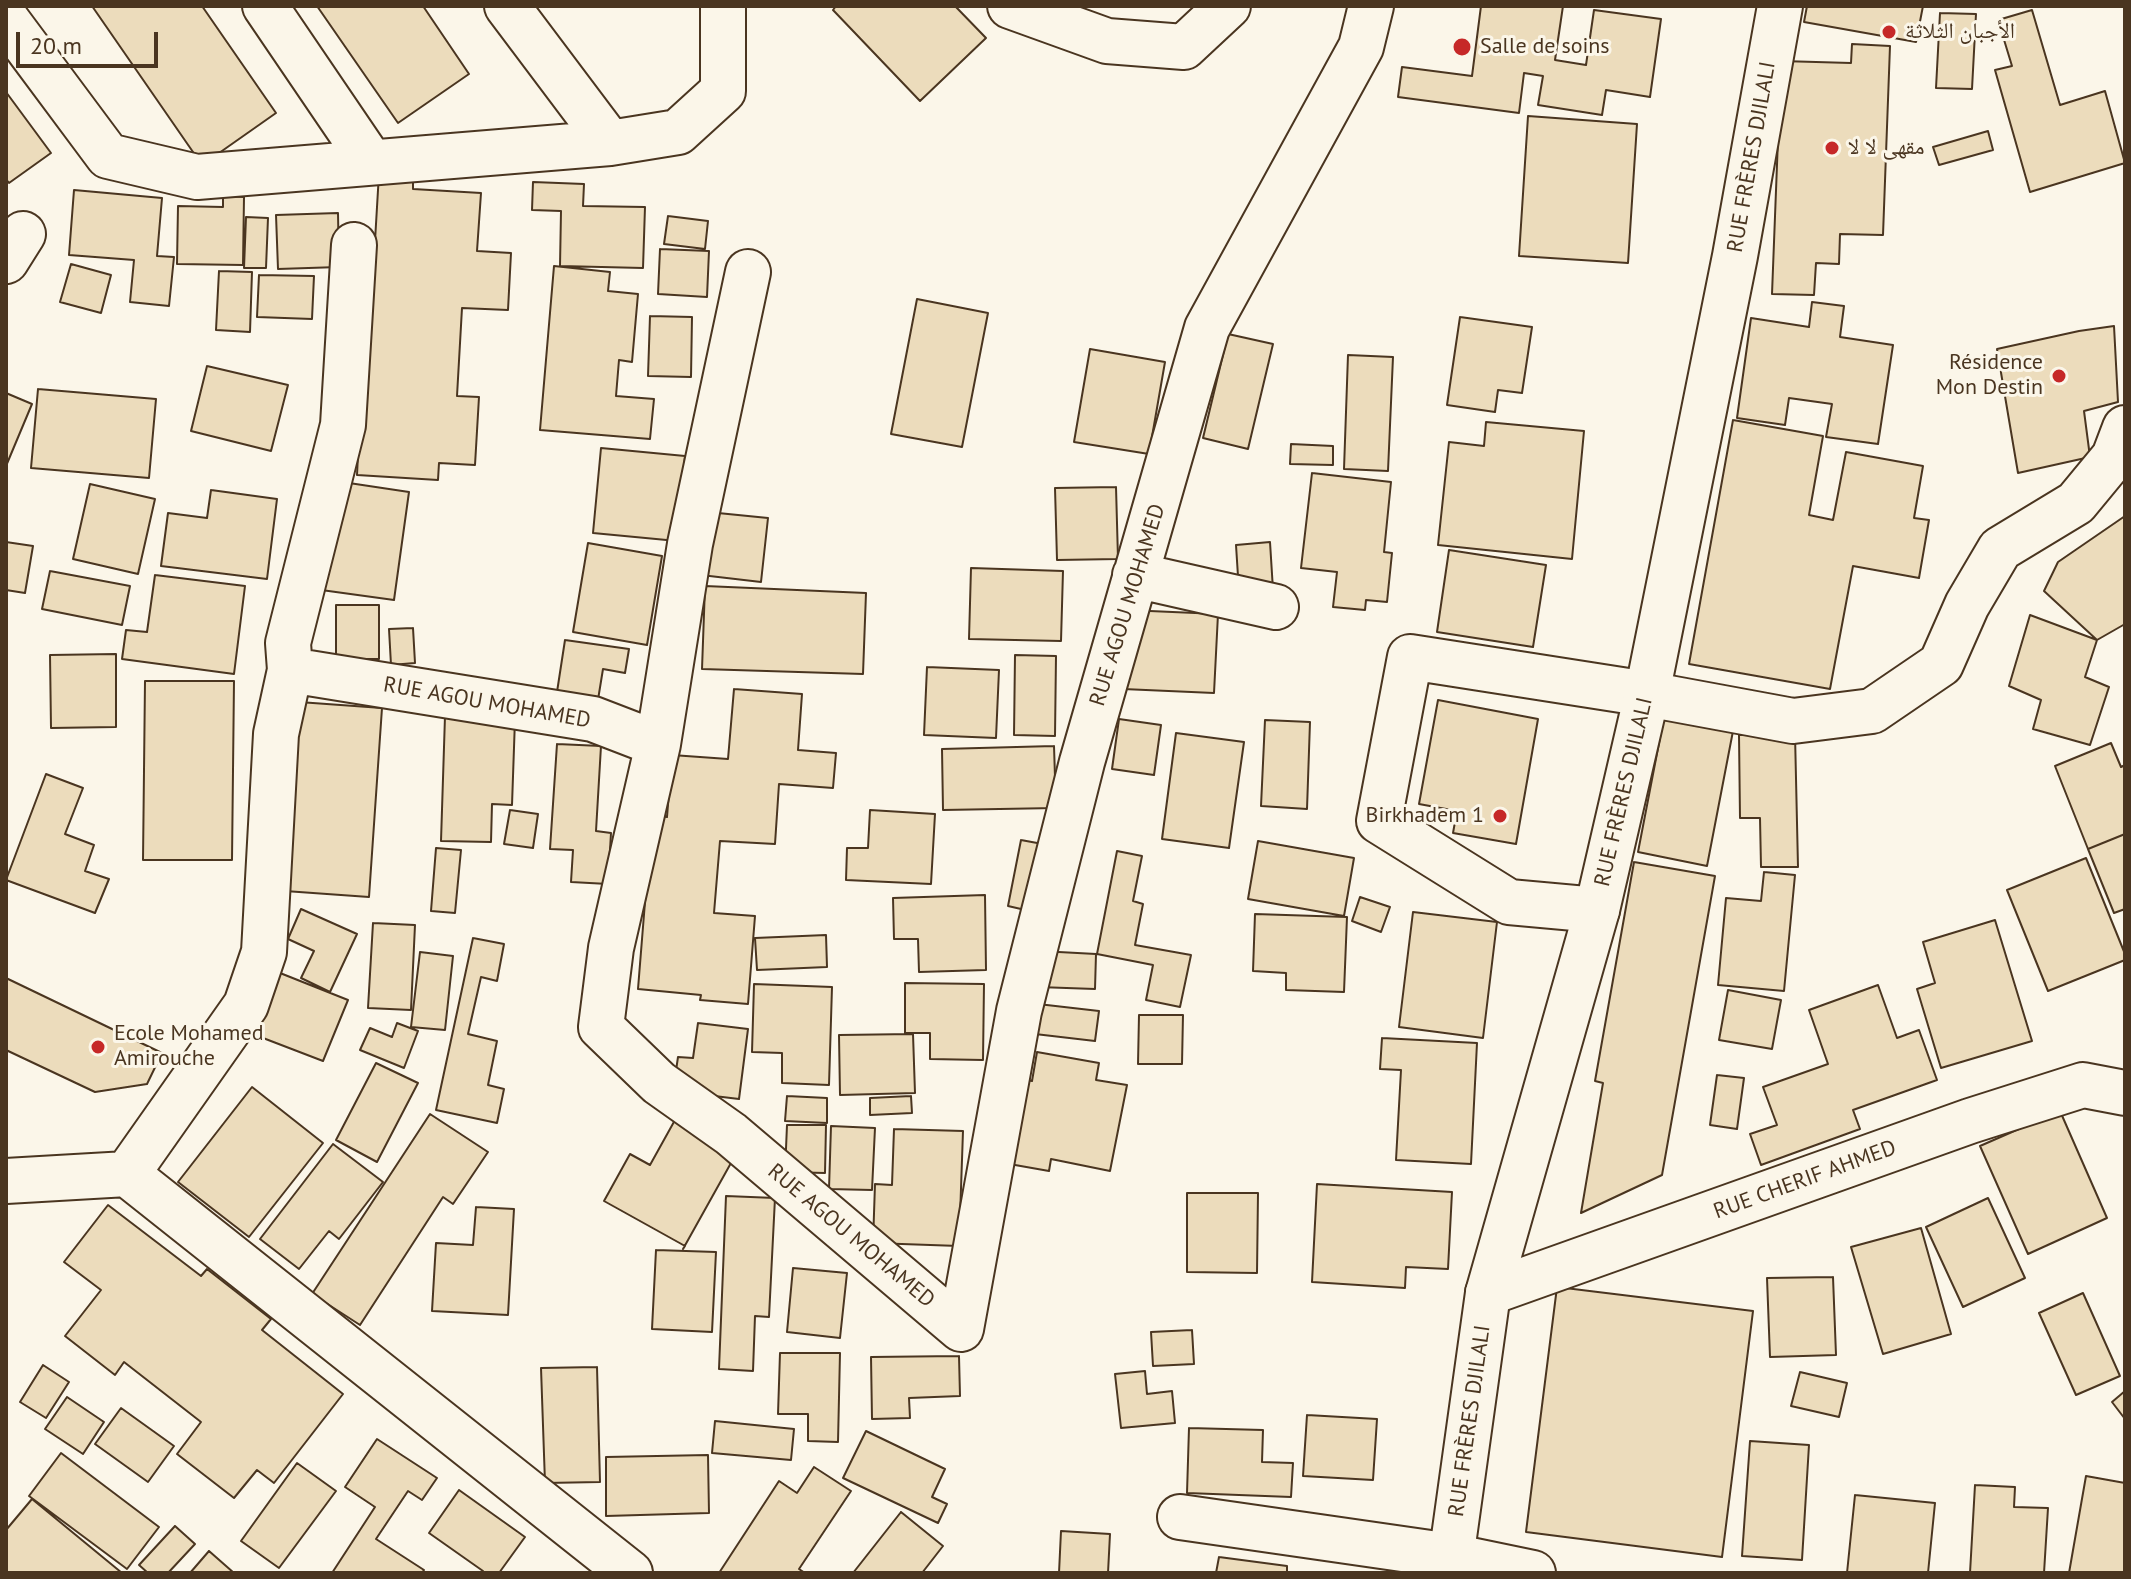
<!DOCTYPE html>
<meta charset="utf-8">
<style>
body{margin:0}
#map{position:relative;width:2131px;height:1579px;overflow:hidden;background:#fbf6e9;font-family:"PT Sans",sans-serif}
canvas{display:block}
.frame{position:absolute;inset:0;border:8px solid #4a3520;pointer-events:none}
.scale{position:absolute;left:16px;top:32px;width:142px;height:36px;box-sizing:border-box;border:4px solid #4a3520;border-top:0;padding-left:10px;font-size:24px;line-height:28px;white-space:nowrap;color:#4a3520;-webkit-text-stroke:6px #fbf6e9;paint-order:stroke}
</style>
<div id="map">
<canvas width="2131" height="1579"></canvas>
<div class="frame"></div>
<div class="scale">20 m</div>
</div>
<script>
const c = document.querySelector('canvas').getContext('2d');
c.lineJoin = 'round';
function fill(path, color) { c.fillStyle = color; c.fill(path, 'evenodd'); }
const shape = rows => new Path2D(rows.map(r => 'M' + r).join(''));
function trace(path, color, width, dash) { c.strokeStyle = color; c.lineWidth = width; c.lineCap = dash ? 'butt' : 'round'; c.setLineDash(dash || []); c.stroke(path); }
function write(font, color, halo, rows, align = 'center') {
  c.font = font + ' "PT Sans","Noto Naskh Arabic",sans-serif'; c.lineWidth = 6; c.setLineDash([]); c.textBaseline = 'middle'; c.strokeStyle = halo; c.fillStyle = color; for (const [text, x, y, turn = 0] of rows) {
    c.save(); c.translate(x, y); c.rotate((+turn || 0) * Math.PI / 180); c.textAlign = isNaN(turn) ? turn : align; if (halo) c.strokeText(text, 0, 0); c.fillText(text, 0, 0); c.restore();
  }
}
const building = shape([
 [92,6,202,6,276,113,202,165,92,6],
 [317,6,423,6,469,74,398,123,317,6],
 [836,6,955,6,986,38,920,101,833,10,836,6],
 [1481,6,1563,6,1555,60,1586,65,1594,10,1661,19,1650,97,1606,90,1602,115,1538,105,1543,76,1524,73,1519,113,1398,97,1402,67,1472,76,1481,6],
 [1807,6,1923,6,1916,42,1804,22,1807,6],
 [2032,10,2060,105,2105,91,2125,163,2030,192,1995,70,2012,66,1998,20,2032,10],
 [1940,13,1976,14,1972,89,1936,88,1940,13],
 [1852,44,1890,46,1883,235,1840,234,1839,264,1816,263,1814,295,1772,294,1781,61,1851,63,1852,44],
 [6,92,51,153,9,183,6,179,6,92],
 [1528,116,1637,124,1628,263,1519,256,1528,116],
 [1988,131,1993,150,1939,165,1933,147,1988,131],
 [379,173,413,176,413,189,481,193,477,251,511,253,508,310,462,308,457,396,479,397,475,465,439,463,438,480,357,475,361,393,366,394,379,173],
 [533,182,584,184,583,206,645,207,643,268,560,266,561,211,532,210,533,182],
 [74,190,162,198,157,256,174,257,169,306,130,302,134,260,69,255,74,190],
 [223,196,244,197,243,265,177,264,178,206,223,207,223,196],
 [338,213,339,267,278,269,276,215,338,213],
 [668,216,708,221,705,249,664,244,668,216],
 [246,217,268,218,266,268,244,268,246,217],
 [660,249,709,251,707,297,658,294,660,249],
 [71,264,111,275,101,313,60,302,71,264],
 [554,266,610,272,608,291,638,294,632,362,619,360,616,396,654,399,650,439,540,430,554,266],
 [219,271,252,272,250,332,216,330,219,271],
 [259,275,314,276,312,319,257,317,259,275],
 [917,299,988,313,962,447,891,434,917,299],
 [1812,302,1844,306,1840,337,1893,345,1878,444,1826,437,1832,404,1789,398,1785,425,1737,418,1751,318,1809,327,1812,302],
 [650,316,692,317,691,377,648,376,650,316],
 [1460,317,1532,327,1522,393,1498,390,1495,412,1447,405,1460,317],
 [2114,326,2118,402,2084,411,2090,457,2018,473,1997,349,2079,331,2114,326],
 [1228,334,1273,344,1248,449,1203,438,1228,334],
 [1090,349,1165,362,1149,454,1074,442,1090,349],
 [1348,355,1393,357,1388,471,1344,469,1348,355],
 [207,366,288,385,271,451,191,431,207,366],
 [38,389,156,399,149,478,31,468,38,389],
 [6,393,32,404,6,466,6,393],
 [1733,420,1823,436,1809,515,1833,520,1846,452,1923,466,1914,518,1929,520,1919,578,1853,566,1830,689,1689,664,1733,420],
 [1486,422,1584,431,1572,559,1438,545,1449,442,1484,446,1486,422],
 [1291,444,1333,446,1333,465,1290,464,1291,444],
 [601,448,685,456,677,541,593,533,601,448],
 [1312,473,1391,482,1384,552,1392,553,1387,602,1366,600,1365,610,1333,607,1337,572,1301,568,1312,473],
 [329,480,409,492,394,600,314,589,329,480],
 [90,484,155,499,138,574,73,559,90,484],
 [1116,487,1118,559,1057,560,1055,488,1116,487],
 [211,490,277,499,267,579,161,566,168,513,207,518,211,490],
 [708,512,768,518,761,582,701,575,708,512],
 [2125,516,2125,624,2097,640,2044,591,2058,562,2125,516],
 [6,542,33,546,25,593,6,590,6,542],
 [1270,542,1273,590,1239,592,1236,545,1270,542],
 [588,543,662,556,647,645,573,632,588,543],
 [1449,550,1546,565,1533,647,1437,632,1449,550],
 [971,568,1063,571,1061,641,969,639,971,568],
 [50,571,130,586,122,625,42,609,50,571],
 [155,575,245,586,234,674,122,659,126,630,147,632,155,575],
 [705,586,866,593,863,674,702,669,705,586],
 [336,605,379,605,379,659,336,659,336,605],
 [1127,610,1218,614,1214,693,1123,689,1127,610],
 [2030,615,2097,640,2085,677,2109,687,2090,745,2033,729,2041,700,2009,686,2030,615],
 [413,628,415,663,391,665,389,629,413,628],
 [565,640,629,649,625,673,603,669,596,712,555,705,565,640],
 [116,654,116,727,51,728,50,655,116,654],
 [1015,655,1056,656,1055,736,1014,735,1015,655],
 [927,667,999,670,996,738,924,735,927,667],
 [145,681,234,681,232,860,143,860,145,681],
 [734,689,802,694,798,750,836,753,833,788,779,784,775,844,720,841,714,913,755,916,748,1004,700,1000,701,995,638,989,652,815,667,817,672,755,728,759,734,689],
 [1438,700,1538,719,1516,844,1453,833,1457,811,1419,804,1438,700],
 [299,702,382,708,369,897,285,891,299,702],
 [445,716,515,719,512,805,492,804,491,842,441,841,445,716],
 [1664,717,1733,731,1707,866,1638,852,1664,717],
 [1119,719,1161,725,1154,775,1112,769,1119,719],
 [1265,720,1310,722,1307,809,1261,806,1265,720],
 [1176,733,1244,742,1229,848,1162,839,1176,733],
 [1795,734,1798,867,1761,867,1760,818,1740,818,1739,735,1795,734],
 [2111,743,2121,767,2125,765,2125,834,2088,849,2055,766,2111,743],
 [557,744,601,746,596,831,611,833,608,884,571,882,573,850,550,849,557,744],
 [1054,746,1056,808,943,810,942,749,1054,746],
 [46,774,83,788,65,834,94,845,85,871,109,879,95,913,6,880,46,774],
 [510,810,538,814,533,848,504,844,510,810],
 [870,810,935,814,931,884,846,880,847,848,868,848,870,810],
 [2125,834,2125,909,2114,913,2088,849,2125,834],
 [1021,840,1048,845,1034,912,1008,906,1021,840],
 [1258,841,1354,858,1344,916,1248,899,1258,841],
 [436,848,461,850,455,913,431,911,436,848],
 [1117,851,1142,856,1133,901,1143,904,1135,945,1191,955,1180,1007,1146,1000,1153,965,1097,954,1117,851],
 [2086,858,2125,954,2125,960,2048,991,2007,890,2086,858],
 [1634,862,1715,876,1662,1175,1581,1213,1603,1083,1595,1081,1634,862],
 [1764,872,1795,875,1784,991,1718,985,1726,898,1761,901,1764,872],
 [985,895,986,970,919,972,918,939,894,939,893,898,985,895],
 [1360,897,1390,907,1381,932,1352,921,1360,897],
 [301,909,357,934,330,992,301,978,314,951,288,939,301,909],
 [1413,912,1497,922,1483,1038,1399,1027,1413,912],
 [1255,914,1347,917,1344,992,1286,990,1286,973,1253,971,1255,914],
 [1995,920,2032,1041,1941,1068,1917,989,1935,983,1923,942,1995,920],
 [373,923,415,925,411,1010,368,1008,373,923],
 [826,935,827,967,757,970,755,938,826,935],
 [473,938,504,944,497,981,481,977,468,1034,497,1041,488,1085,504,1089,497,1123,436,1110,473,938],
 [1040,951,1096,954,1095,989,1038,987,1040,951],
 [420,952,453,956,445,1030,411,1027,420,952],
 [275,971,348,1000,323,1061,250,1033,275,971],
 [6,978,162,1053,147,1084,95,1092,6,1050,6,978],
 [905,983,984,984,983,1060,930,1059,930,1033,905,1033,905,983],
 [754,984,832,987,829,1085,782,1083,782,1053,752,1052,754,984],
 [1878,985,1897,1038,1919,1030,1937,1080,1853,1110,1860,1129,1761,1165,1750,1134,1777,1125,1763,1087,1828,1064,1809,1010,1878,985],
 [1728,990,1781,1000,1772,1049,1719,1040,1728,990],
 [1038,1004,1099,1011,1095,1041,1035,1034,1038,1004],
 [1139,1015,1183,1015,1182,1064,1138,1064,1139,1015],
 [397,1023,418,1031,404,1068,360,1050,370,1028,392,1037,397,1023],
 [698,1023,748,1029,739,1099,673,1091,678,1057,693,1058,698,1023],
 [913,1034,915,1093,840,1095,839,1035,913,1034],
 [1382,1038,1477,1043,1471,1164,1396,1160,1401,1070,1380,1069,1382,1038],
 [1037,1052,1099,1063,1096,1080,1127,1085,1110,1171,1051,1159,1049,1171,998,1162,1014,1078,1032,1081,1037,1052],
 [376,1063,418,1083,377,1162,336,1140,376,1063],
 [1717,1075,1744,1078,1737,1129,1710,1125,1717,1075],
 [252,1087,323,1143,249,1237,178,1182,252,1087],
 [787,1096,827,1098,827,1123,785,1121,787,1096],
 [911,1096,912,1113,870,1115,870,1098,911,1096],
 [2060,1111,2107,1218,2028,1254,1980,1146,2060,1111],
 [430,1114,488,1152,453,1204,443,1197,360,1325,312,1294,430,1114],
 [675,1120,736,1154,683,1249,685,1246,604,1201,630,1154,650,1165,675,1120],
 [787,1125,826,1125,825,1173,785,1172,787,1125],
 [831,1126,875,1128,872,1190,829,1189,831,1126],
 [894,1129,963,1131,959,1246,873,1243,875,1184,892,1185,894,1129],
 [333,1144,383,1182,339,1239,329,1231,299,1269,260,1239,333,1144],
 [1317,1184,1452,1192,1448,1269,1406,1267,1405,1288,1312,1282,1317,1184],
 [1187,1193,1258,1193,1257,1273,1187,1272,1187,1193],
 [726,1196,775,1198,769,1317,755,1316,753,1371,719,1369,726,1196],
 [1988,1198,2025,1278,1963,1307,1926,1227,1988,1198],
 [108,1205,201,1276,207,1269,271,1319,262,1330,343,1394,274,1483,257,1470,234,1498,177,1454,201,1422,124,1362,115,1375,65,1336,101,1290,64,1262,108,1205],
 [476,1207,514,1209,508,1315,432,1311,436,1243,473,1245,476,1207],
 [1921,1228,1951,1334,1883,1354,1851,1247,1921,1228],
 [656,1250,716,1252,712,1332,652,1329,656,1250],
 [793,1268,847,1273,840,1338,787,1332,793,1268],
 [1833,1277,1836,1355,1770,1357,1767,1278,1833,1277],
 [1557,1287,1753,1311,1722,1557,1526,1532,1557,1287],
 [2083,1293,2120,1376,2076,1395,2039,1313,2083,1293],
 [1192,1330,1194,1364,1153,1366,1151,1332,1192,1330],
 [780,1353,840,1353,838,1442,808,1441,808,1414,778,1414,780,1353],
 [959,1356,960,1396,909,1398,910,1418,872,1419,871,1357,959,1356],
 [43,1365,69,1382,46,1418,20,1402,43,1365],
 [597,1367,600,1482,545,1483,541,1368,597,1367],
 [1145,1371,1147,1394,1172,1391,1175,1423,1121,1428,1115,1374,1145,1371],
 [1800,1372,1847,1383,1839,1417,1791,1406,1800,1372],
 [2125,1391,2125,1419,2112,1402,2125,1391],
 [67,1397,104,1422,83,1454,45,1429,67,1397],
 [121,1408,174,1446,148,1482,95,1444,121,1408],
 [1307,1415,1377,1419,1373,1480,1303,1476,1307,1415],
 [715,1421,794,1429,791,1460,712,1453,715,1421],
 [1189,1428,1263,1430,1262,1462,1293,1463,1291,1497,1187,1493,1189,1428],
 [866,1431,945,1469,932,1497,947,1504,938,1523,843,1478,866,1431],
 [377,1439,437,1478,422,1500,408,1491,376,1539,424,1570,422,1573,332,1573,375,1507,345,1487,377,1439],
 [1750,1441,1809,1445,1802,1560,1742,1556,1750,1441],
 [61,1453,159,1527,127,1569,29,1496,61,1453],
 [708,1455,709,1513,606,1516,606,1457,708,1455],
 [297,1463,336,1491,279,1568,241,1541,297,1463],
 [814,1467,851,1491,799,1569,805,1573,719,1573,779,1481,797,1493,814,1467],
 [2086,1476,2125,1483,2125,1573,2069,1573,2086,1476],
 [1975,1485,2015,1487,2014,1507,2048,1508,2044,1573,1970,1573,1975,1485],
 [459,1490,525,1537,499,1573,482,1573,483,1571,429,1533,459,1490],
 [1855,1495,1935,1503,1928,1573,1847,1573,1855,1495],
 [32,1499,122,1573,6,1573,6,1530,32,1499],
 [901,1512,943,1546,922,1573,853,1573,901,1512],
 [175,1526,195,1544,168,1573,148,1573,139,1565,175,1526],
 [1061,1531,1110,1534,1108,1573,1059,1573,1061,1531],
 [209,1551,234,1573,190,1573,209,1551],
 [1219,1557,1287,1566,1287,1572,1296,1573,1216,1573,1219,1557]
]);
fill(building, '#ecdcbc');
trace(building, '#4a3520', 2);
const minor = shape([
 [265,6,371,162],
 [507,6,610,143],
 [1010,6,1107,41,1184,47,1228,6],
 [6,19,108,156,197,177,610,143,678,132,723,91,723,6],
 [6,261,23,234],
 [748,272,690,544,658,744,611,948,601,1027,659,1083,731,1134,961,1329,1019,1011,1082,762,1207,328,1361,47,1371,6],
 [1135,575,1276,607],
 [290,670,593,719,658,744],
 [1597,910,1509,902,1379,821,1410,657,1647,694,1793,721,1872,711,1941,664,1967,605,2000,549,2076,503,2114,457,2125,428],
 [127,1174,246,1005,264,952,276,734,290,670,288,643,343,425,354,245],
 [6,1181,127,1174,630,1573],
 [1488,1293,1970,1121,2083,1085,2125,1093],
 [1180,1517,1451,1556,1533,1573]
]);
const major = shape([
 [1449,1573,1488,1293,1597,910,1647,694,1735,256,1780,6]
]);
trace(minor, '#4a3520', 48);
trace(major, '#4a3520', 48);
trace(minor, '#fbf6e9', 44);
trace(major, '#fbf6e9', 44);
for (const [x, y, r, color] of [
 [1889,32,8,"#c62828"],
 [1462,47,10,"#c62828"],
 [1832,148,8,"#c62828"],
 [2059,376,8,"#c62828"],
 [1500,816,8,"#c62828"],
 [98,1047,8,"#c62828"]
]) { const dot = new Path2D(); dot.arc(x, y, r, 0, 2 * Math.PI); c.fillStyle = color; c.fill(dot); trace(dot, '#fbf6e9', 3); }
write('22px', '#4a3520', '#fbf6e9', [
 ["الأجبان الثلاثة",1905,32],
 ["Salle de soins",1480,47],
 ["مقهى لا لا",1848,148],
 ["Résidence",2043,363,"right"],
 ["Mon Destin",2043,388,"right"],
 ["Birkhadem 1",1484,816,"right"],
 ["Ecole Mohamed",114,1034],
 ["Amirouche",114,1059]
], 'left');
write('22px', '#4a3520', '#fbf6e9', [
 ["RUE FRÈRES DJILALI",1752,157,-80],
 ["RUE AGOU MOHAMED",1128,605,-73],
 ["RUE AGOU MOHAMED",487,703,10],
 ["RUE FRÈRES DJILALI",1624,792,-77],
 ["RUE CHERIF AHMED",1805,1180,-20],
 ["RUE AGOU MOHAMED",851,1236,40],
 ["RUE FRÈRES DJILALI",1470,1421,-82]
]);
</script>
